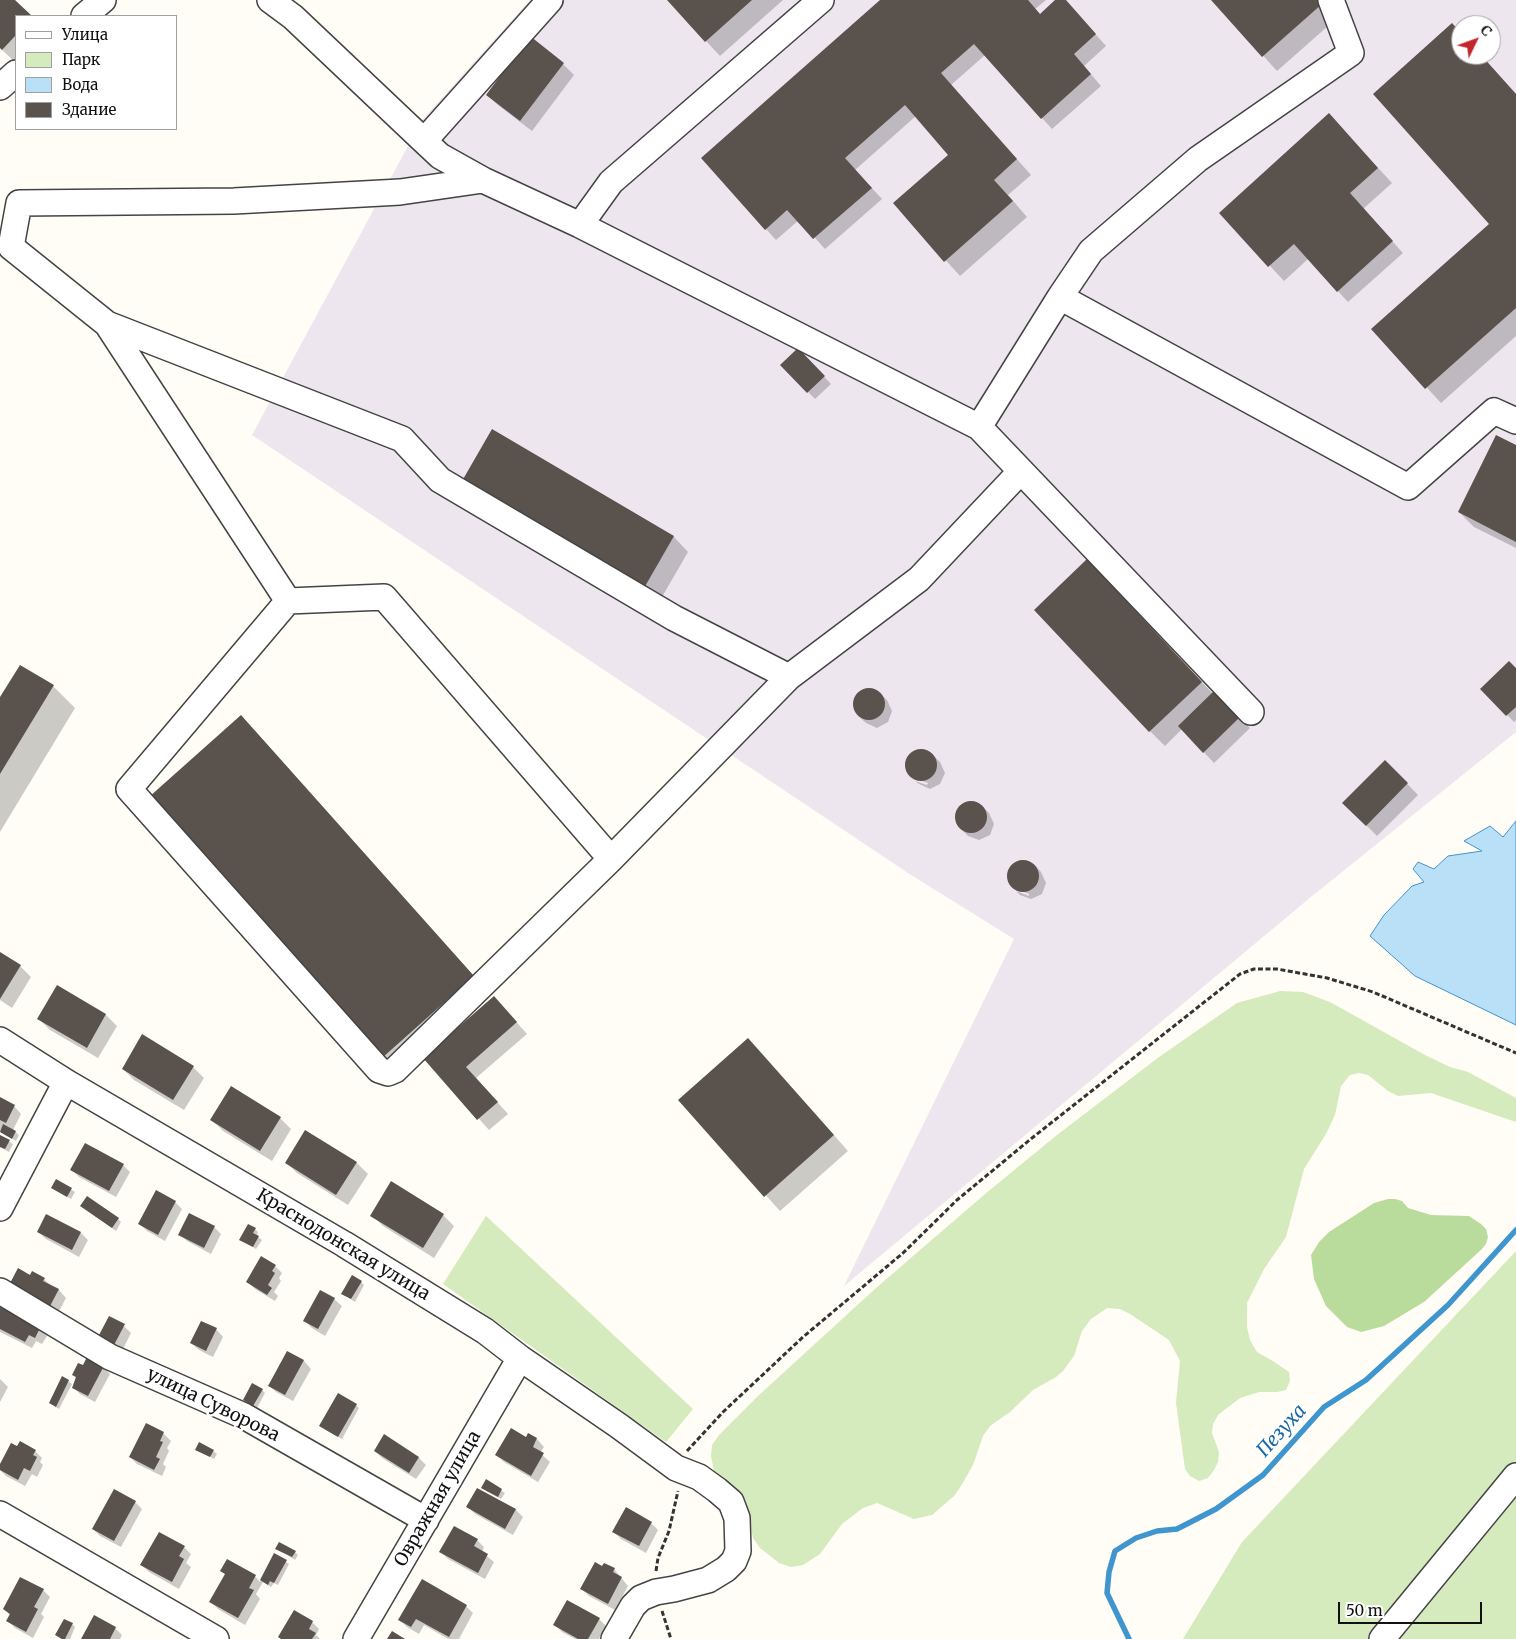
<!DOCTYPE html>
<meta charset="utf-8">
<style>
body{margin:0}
#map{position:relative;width:1516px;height:1639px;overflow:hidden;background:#fffdf5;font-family:Merriweather,serif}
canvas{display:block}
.legend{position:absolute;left:15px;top:15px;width:162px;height:115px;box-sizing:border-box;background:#fff;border:1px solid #a0a0a0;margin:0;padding:6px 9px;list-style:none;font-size:15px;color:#111}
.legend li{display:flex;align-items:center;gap:10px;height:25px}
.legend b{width:25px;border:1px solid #a0a0a0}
.north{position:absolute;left:1451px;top:15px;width:50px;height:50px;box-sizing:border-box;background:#fff;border:1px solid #a0a0a0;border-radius:50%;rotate:48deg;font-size:14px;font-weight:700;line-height:20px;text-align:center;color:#111}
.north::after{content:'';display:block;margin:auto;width:18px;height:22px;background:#c4262e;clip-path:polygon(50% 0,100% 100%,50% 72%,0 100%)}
.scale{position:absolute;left:1338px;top:1602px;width:144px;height:22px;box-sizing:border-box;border:2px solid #111;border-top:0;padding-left:6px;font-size:15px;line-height:18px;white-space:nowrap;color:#111;-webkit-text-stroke:4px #fff;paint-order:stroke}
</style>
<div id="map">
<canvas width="1516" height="1639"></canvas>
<ul class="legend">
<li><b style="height:6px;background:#fff"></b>Улица</li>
<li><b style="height:14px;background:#d5ebbd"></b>Парк</li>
<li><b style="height:14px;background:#b9e0f7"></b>Вода</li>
<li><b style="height:14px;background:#5a524d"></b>Здание</li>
</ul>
<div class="north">С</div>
<div class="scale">50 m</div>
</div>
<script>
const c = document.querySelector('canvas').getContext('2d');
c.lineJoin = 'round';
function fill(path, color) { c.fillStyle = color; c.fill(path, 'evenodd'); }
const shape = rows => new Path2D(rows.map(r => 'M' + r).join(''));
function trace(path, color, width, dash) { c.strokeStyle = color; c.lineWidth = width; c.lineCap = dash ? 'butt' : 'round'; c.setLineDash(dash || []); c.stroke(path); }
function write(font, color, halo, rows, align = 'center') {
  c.font = font + ' Merriweather,serif'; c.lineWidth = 5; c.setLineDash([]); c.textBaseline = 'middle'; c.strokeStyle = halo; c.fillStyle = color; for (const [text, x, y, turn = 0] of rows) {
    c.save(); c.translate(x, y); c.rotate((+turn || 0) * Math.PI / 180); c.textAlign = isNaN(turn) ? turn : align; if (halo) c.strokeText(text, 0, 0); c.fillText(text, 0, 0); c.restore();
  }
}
fill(shape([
 [530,0,1516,0,1516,732,1311,897,844,1286,1014,939,908,873,252,435,422,120],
 [1461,25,1491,25,1491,55,1461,55]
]), '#eee6ef');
fill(shape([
 [1280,991,1303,992,1330,1002,1425,1055,1450,1067,1468,1072,1516,1098,1516,1122,1431,1093,1398,1096,1388,1091,1368,1075,1359,1073,1350,1075,1341,1086,1335,1115,1326,1134,1304,1169,1286,1237,1264,1269,1247,1303,1247,1327,1250,1340,1257,1352,1273,1361,1289,1372,1290,1381,1286,1390,1277,1392,1259,1392,1240,1398,1218,1415,1213,1424,1212,1433,1219,1452,1218,1462,1214,1470,1208,1478,1199,1481,1190,1476,1185,1469,1176,1403,1180,1361,1169,1340,1130,1314,1120,1309,1107,1308,1091,1319,1082,1331,1074,1356,1063,1371,1056,1377,1033,1390,1010,1412,990,1426,983,1436,973,1465,961,1486,954,1496,932,1515,914,1519,877,1503,863,1508,842,1524,820,1554,803,1565,791,1567,779,1563,760,1548,753,1538,746,1505,733,1486,714,1471,711,1456,712,1445,719,1435,758,1396,876,1288,985,1194,1057,1135,1159,1057,1237,1003],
 [486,1216,693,1409,666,1442,443,1284],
 [1516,1251,1516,1639,1183,1639,1242,1542]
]), '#d5ebbd');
fill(shape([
 [1388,1199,1395,1199,1402,1201,1408,1208,1431,1215,1469,1216,1481,1224,1486,1229,1488,1237,1486,1244,1482,1249,1424,1302,1384,1326,1361,1332,1347,1327,1326,1306,1314,1279,1311,1255,1319,1242,1329,1232,1374,1203]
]), '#b9dc9c');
const water = shape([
 [1516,821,1516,1025,1415,976,1370,936,1384,915,1412,886,1424,882,1413,869,1418,862,1434,869,1448,856,1482,851,1464,841,1490,826,1503,837,1516,821]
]);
fill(water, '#b9e0f7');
trace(water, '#3f96cf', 1);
fill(shape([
 [0,0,13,0,30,16,16,16,16,63,0,48],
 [668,0,783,0,720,56],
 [882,0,1046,0,1035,9,1040,15,1057,0,1065,0,1106,46,1084,66,1101,86,1052,129,985,55,951,85,1031,175,1008,195,1027,217,960,276,895,204,950,155,916,116,855,170,882,199,825,249,799,220,776,240,766,229],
 [1213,0,1319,0,1336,19,1277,71],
 [1461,33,1461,55,1481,55,1516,94,1516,336,1441,403,1373,329,1491,224,1375,94],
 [563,64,574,75,532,131,498,105,487,94],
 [1343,130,1392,183,1363,209,1403,253,1348,302,1308,259,1284,281,1221,213],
 [798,349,831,384,815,399,782,365],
 [492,431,674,537,688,552,655,609],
 [1516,447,1516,548,1474,527,1459,512],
 [1102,576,1213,694,1226,703,1250,728,1214,763,1182,729,1165,746,1150,731],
 [1516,670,1516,720,1514,722,1482,689],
 [53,686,75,708,0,832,0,700],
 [868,689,880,693,887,700,892,711,888,722,877,728,866,723,858,716,853,705,857,693],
 [255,731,488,992,398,1072,383,1057],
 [921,750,932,754,940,762,945,773,940,784,930,789,919,784,915,781,927,785,928,783,914,778,914,780,906,766,910,755],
 [1385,761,1418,795,1377,836,1344,803],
 [970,801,982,806,989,813,994,824,990,835,979,840,968,836,960,828,955,817,959,806],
 [1022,860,1034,864,1041,872,1046,883,1042,894,1031,899,1020,895,1016,891,1029,896,1029,894,1015,888,1015,890,1007,876,1011,865],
 [0,954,20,966,31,977,12,1008,0,1000],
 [58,987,106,1015,117,1026,98,1058,50,1030,39,1019],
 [505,1009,527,1034,476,1078,508,1114,489,1130,425,1058],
 [762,1054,848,1151,780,1211,680,1100],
 [193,1067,204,1078,184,1110,134,1080,123,1069],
 [0,1099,14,1106,21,1114,13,1130,19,1135,16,1141,0,1131],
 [280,1118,291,1129,272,1161,223,1131,212,1120],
 [306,1131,357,1163,368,1174,348,1205,297,1173,286,1162],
 [0,1136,13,1144,9,1152,0,1147],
 [123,1165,130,1172,116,1197,79,1177,72,1170],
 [57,1181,75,1192,71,1199,53,1188],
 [175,1202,182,1209,165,1241,147,1231,140,1224],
 [85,1209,118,1219,121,1222,116,1231],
 [372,1215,443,1215,454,1226,434,1258,383,1226],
 [47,1216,81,1233,88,1240,79,1257,46,1239,38,1232],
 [214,1227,221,1234,211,1254,187,1241,180,1234],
 [255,1229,258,1232,257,1236,262,1240,256,1249,241,1240],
 [275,1266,282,1273,279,1278,281,1281,274,1292,278,1296,275,1301,255,1289,248,1282],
 [44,1279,51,1286,59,1290,66,1298,57,1315,17,1294],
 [361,1282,364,1285,355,1302,343,1294],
 [321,1291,334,1299,342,1306,325,1336,312,1328,305,1321],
 [0,1308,40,1329,47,1336,42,1344,36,1341,32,1348,0,1332],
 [124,1326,131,1333,122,1351,107,1343],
 [216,1329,223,1337,213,1357,199,1350,191,1343],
 [287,1352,304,1361,311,1369,293,1401,276,1392,269,1385],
 [83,1367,103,1367,110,1374,95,1402,80,1394,73,1387,77,1379,74,1375],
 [0,1379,8,1387,0,1402],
 [68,1381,72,1384,59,1409,50,1403],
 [262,1390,265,1393,257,1408,244,1400],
 [356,1405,359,1408,342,1439,324,1429],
 [146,1425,164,1434,171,1441,167,1448,169,1451,163,1464,166,1467,162,1476,137,1464,130,1457],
 [528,1435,537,1439,544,1447,540,1453,550,1462,538,1482,504,1462,496,1455,526,1438],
 [17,1447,35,1451,42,1458,40,1462,43,1465,37,1477,32,1474,25,1486,6,1476,0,1470,0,1467],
 [197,1449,213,1451,217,1454,214,1459],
 [375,1451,419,1458,426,1465,416,1479,382,1458],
 [487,1481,505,1493,501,1499,486,1491],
 [477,1489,516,1510,523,1517,513,1535,475,1514,467,1506],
 [135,1502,142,1509,121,1547,100,1536,93,1529],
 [651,1523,658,1530,646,1553,621,1539,614,1532],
 [477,1540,484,1547,482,1552,494,1562,485,1579,448,1559,441,1552],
 [184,1547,191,1554,186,1563,191,1567,179,1589,149,1572,142,1565],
 [277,1548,295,1552,298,1555,295,1560],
 [275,1554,289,1564,278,1585,274,1583,271,1587,263,1582,256,1594,260,1599,245,1625,218,1609,211,1602,255,1576,260,1582],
 [603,1568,614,1569,628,1586,615,1610,589,1596,582,1589],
 [43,1590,50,1597,41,1614,44,1617,33,1638,15,1628,8,1621,11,1616,4,1609],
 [466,1606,473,1613,459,1639,448,1639,424,1625,419,1634,407,1627,400,1620],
 [599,1619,606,1626,599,1639,575,1639,562,1632,555,1625],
 [312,1622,319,1629,316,1635,320,1639,282,1639],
 [72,1624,75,1627,70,1639,61,1639,57,1635],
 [115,1628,122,1635,120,1639,82,1639]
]), '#0003');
trace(shape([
 [1129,1639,1107,1593,1109,1572,1115,1551,1136,1538,1157,1531,1177,1529,1216,1509,1263,1475,1324,1407,1366,1380,1448,1305,1516,1230]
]), '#3f96cf', 5.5);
fill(shape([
 [0,0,15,0,32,16,16,16,16,35,2,50,0,48],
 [667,0,752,0,705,42],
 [880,0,1028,0,1040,14,1055,0,1066,0,1096,34,1074,54,1091,74,1041,119,974,44,941,73,1017,159,994,180,1013,201,944,262,893,203,948,155,905,105,845,158,872,188,813,239,787,210,765,230,701,158],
 [1211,0,1319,0,1322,4,1262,57],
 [1452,23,1461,33,1461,55,1481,55,1516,94,1516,308,1425,389,1371,329,1489,224,1373,94],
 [530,36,564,63,520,121,486,95],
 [1329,113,1378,168,1350,193,1393,241,1337,292,1294,244,1268,267,1219,213],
 [798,348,825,376,807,393,780,365],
 [492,429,674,536,640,595,458,488],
 [1496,435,1516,445,1516,542,1458,512],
 [1087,559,1202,682,1149,732,1034,610],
 [1509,661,1516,668,1516,707,1506,716,1480,689],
 [20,665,54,685,0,774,0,697],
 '853 704a16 16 0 1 1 32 0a16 16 0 1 1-32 0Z',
 [1215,690,1240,717,1203,753,1178,726],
 [241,715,474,976,382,1058,149,797],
 '905 765a16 16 0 1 1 32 0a16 16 0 1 1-32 0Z',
 [1385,760,1408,783,1366,826,1342,803],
 '955 817a16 16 0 1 1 32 0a16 16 0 1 1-32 0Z',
 '1007 876a16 16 0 1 1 32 0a16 16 0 1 1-32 0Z',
 [0,952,21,965,0,999],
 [57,985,106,1014,87,1048,37,1019],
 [494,996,517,1022,466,1067,498,1102,477,1120,423,1058],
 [142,1034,194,1066,173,1100,122,1069],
 [748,1038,834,1135,764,1197,678,1100],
 [231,1086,281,1117,260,1151,210,1120],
 [0,1097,15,1105,6,1123,0,1120],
 [3,1124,16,1131,12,1139,0,1132],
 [305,1130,357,1162,336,1195,285,1163],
 [0,1135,10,1140,5,1149,0,1147],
 [85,1143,124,1164,109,1191,70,1170],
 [56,1179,72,1188,67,1197,51,1188],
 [391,1181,444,1214,423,1248,370,1216],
 [156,1190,176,1201,158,1235,138,1224],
 [87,1196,119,1218,112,1228,80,1206],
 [189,1213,215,1226,204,1248,178,1235],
 [46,1214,81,1232,72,1250,37,1232],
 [248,1224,256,1228,253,1233,259,1236,253,1247,239,1240],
 [261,1256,276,1265,272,1271,275,1273,268,1285,272,1288,267,1295,246,1282],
 [18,1268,30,1275,32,1271,45,1278,43,1281,59,1289,49,1308,8,1287],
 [352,1275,362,1281,351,1299,341,1294],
 [320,1290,335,1298,318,1329,303,1321],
 [0,1307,40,1328,35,1338,29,1335,25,1342,0,1329],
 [109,1316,125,1324,114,1345,98,1337],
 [201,1321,217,1328,206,1351,190,1343],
 [287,1351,304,1360,285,1395,268,1386],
 [87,1357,104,1366,88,1396,72,1388,76,1377,72,1375,78,1363,83,1365],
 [62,1376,69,1380,56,1407,49,1403],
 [252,1383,263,1389,253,1406,243,1400],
 [338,1393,357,1404,338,1437,319,1426],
 [146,1423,164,1432,160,1441,163,1442,156,1457,160,1459,154,1470,129,1457],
 [511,1428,526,1437,528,1433,537,1438,533,1447,544,1453,531,1476,495,1455],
 [384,1434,419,1457,409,1473,374,1451],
 [20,1441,36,1450,33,1455,37,1457,30,1471,24,1468,18,1480,0,1470,0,1464,11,1443,17,1446],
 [199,1442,214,1450,210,1457,195,1450],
 [486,1479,502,1489,498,1497,481,1488],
 [477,1488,516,1509,505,1529,466,1507],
 [114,1489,136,1501,114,1541,92,1529],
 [626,1507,652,1522,639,1546,612,1532],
 [454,1526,478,1539,474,1546,488,1554,478,1573,439,1552],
 [159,1532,185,1546,179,1556,184,1559,172,1582,140,1565],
 [279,1542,296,1551,292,1557,275,1549],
 [274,1553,287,1560,274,1583,270,1581,268,1585,260,1580],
 [227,1559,256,1575,249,1588,254,1590,238,1618,209,1602,225,1574,220,1571],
 [595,1562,602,1566,604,1563,615,1568,613,1572,622,1577,608,1604,580,1589],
 [20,1577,44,1589,34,1607,38,1609,26,1632,6,1621,10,1614,3,1609],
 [422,1579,467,1605,449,1637,416,1619,411,1627,398,1620],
 [567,1600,600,1618,588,1639,578,1639,553,1625],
 [294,1610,313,1621,309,1629,316,1633,312,1639,281,1639,278,1637],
 [94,1615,116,1627,110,1639,81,1639],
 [64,1619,73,1623,65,1639,62,1639,55,1635],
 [392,1631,405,1639,387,1639]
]), '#5a524d');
const minor = shape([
 [270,0,293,17,424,141],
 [550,0,424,141,440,156,483,180,580,225,979,427,1060,297,1091,251,1198,159,1351,53,1331,0],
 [84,16,103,0],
 [0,87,16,73],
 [580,225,611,182,821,0],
 [11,247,107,324,288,601,384,597,611,859],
 [11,247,19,203,234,201,400,192,483,180],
 [1060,297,1408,487,1494,411,1516,421],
 [107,324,402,439,440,480,674,618,789,677],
 [979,427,1251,712],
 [288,601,129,789,379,1070,388,1073,395,1070,611,859,789,677,919,579,1021,471],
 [0,1040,66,1082,344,1244,485,1331,520,1358,619,1426,676,1468,699,1477,717,1490,731,1502,737,1518,738,1551,734,1561,726,1569,708,1580,674,1589,656,1592,641,1598,633,1606,614,1639],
 [0,1208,66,1082],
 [0,1291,110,1357,244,1416,426,1520],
 [0,1514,216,1639],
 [356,1639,520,1358],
 [1382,1639,1516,1476]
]);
trace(minor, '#444', 28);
trace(shape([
 [687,1451,723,1412,803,1337,903,1253,957,1200,1032,1138,1240,974,1254,969,1277,969,1327,978,1373,992,1516,1053],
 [656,1571,658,1558,669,1531,678,1491],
 [662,1611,671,1639]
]), '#333', 3, [5, 2.5]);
trace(minor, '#fff', 25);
write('18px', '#111', '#fff', [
 ["Краснодонская улица",343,1245,31],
 ["улица Суворова",213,1405,26],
 ["Овражная улица",438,1499,-60]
]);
write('italic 19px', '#1768a6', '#fff', [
 ["Пезуха",1282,1431,-48]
]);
</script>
